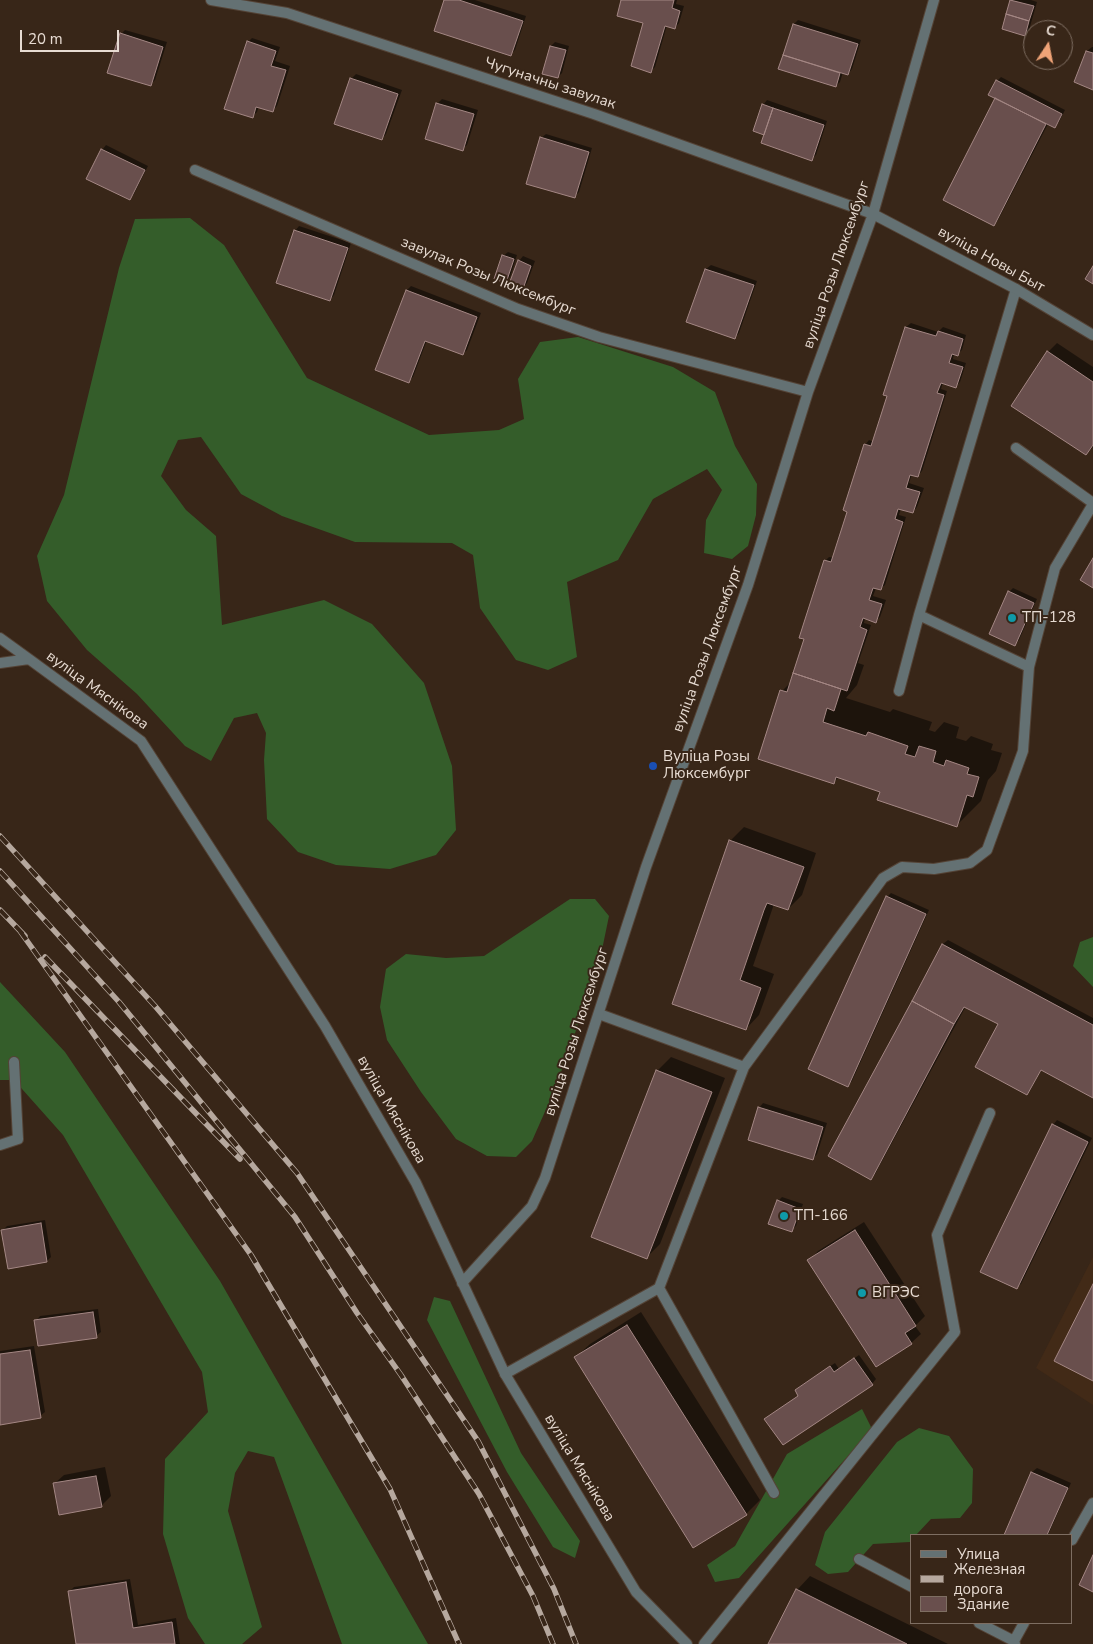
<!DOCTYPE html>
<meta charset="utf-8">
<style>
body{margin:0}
#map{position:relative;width:1093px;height:1644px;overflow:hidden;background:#382618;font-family:"Nunito Sans",sans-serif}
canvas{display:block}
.legend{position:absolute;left:910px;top:1534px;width:162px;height:90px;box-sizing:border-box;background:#382618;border:1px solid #7e6e62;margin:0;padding:6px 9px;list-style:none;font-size:15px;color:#e7dbd2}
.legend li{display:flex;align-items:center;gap:10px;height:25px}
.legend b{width:25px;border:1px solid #7e6e62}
.north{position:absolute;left:1023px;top:20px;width:50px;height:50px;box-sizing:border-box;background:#382618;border:1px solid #7e6e62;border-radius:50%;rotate:11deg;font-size:14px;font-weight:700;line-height:20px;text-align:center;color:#e7dbd2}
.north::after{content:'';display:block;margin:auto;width:18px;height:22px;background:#efa377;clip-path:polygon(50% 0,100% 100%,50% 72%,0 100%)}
.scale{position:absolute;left:20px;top:30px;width:99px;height:22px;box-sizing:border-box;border:2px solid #e7dbd2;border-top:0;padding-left:6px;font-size:15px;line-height:18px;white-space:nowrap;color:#e7dbd2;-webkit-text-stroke:4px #382618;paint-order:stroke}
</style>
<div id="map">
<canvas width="1093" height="1644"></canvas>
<ul class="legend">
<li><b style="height:6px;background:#647173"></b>Улица</li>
<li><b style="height:6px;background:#b6a89e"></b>Железная дорога</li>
<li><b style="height:14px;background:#694f4d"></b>Здание</li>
</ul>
<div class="north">С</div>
<div class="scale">20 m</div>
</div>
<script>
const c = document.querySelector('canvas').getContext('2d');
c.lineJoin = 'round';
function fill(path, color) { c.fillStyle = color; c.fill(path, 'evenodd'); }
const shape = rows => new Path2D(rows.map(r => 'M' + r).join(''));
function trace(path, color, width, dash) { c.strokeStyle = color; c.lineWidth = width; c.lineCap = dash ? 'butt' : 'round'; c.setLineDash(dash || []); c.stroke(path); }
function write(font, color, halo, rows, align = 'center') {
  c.font = font + ' "Nunito Sans",sans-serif'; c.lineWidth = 4; c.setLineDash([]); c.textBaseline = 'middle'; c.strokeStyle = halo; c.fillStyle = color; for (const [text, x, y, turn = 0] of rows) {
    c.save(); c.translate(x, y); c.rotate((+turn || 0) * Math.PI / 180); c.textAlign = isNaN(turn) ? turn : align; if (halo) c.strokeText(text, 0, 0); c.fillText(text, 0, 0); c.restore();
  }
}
fill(shape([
 [1093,1257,1093,1405,1036,1368]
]), '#422a17');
fill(shape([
 [190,218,224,245,307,378,429,435,499,430,524,419,518,379,540,342,578,337,673,367,715,392,735,446,757,484,756,515,748,546,732,559,704,553,706,520,722,490,707,469,653,499,618,560,567,582,577,657,548,670,516,660,480,608,473,555,452,543,355,542,282,516,241,494,201,437,178,440,161,476,186,510,216,536,222,625,324,600,372,624,424,683,452,766,456,830,436,855,390,869,336,865,298,852,267,819,264,760,266,733,257,713,234,718,211,761,185,746,137,694,87,650,47,601,37,556,64,495,119,268,135,219],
 [570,899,595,899,609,916,598,969,555,1089,532,1141,516,1157,487,1156,456,1139,421,1092,387,1040,380,1007,386,969,406,954,446,958,484,956],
 [1093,937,1093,987,1073,966,1080,942],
 [0,982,65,1052,220,1281,428,1644,342,1644,274,1457,248,1451,235,1473,228,1511,262,1627,242,1644,205,1644,188,1618,163,1534,165,1459,208,1412,202,1372,63,1135,14,1080,0,1080],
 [434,1297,450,1301,521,1453,580,1541,575,1558,553,1547,507,1472,427,1320],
 [862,1409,872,1429,739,1578,715,1582,707,1565,735,1546,787,1454],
 [919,1428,949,1436,973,1469,972,1503,960,1518,931,1519,916,1535,912,1535,910,1542,873,1544,848,1572,828,1574,815,1565,825,1532,897,1442]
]), '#345d2a');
fill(shape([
 [445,0,475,0,526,16,515,50,511,54],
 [622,0,677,0,676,4,684,6,679,23,675,28,667,25,655,67,651,71,644,23],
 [1012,0,1031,0,1037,2,1029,30,1024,34,1003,28],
 [798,20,861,40,852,69,848,74,843,72,840,82,836,86,780,68,794,24],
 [125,30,167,42,155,80,150,85,121,34],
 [252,38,280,47,275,61,290,66,277,106,272,111,259,106,257,112,253,116,248,42],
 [555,42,569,46,562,73,558,77,544,73,551,46],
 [1092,47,1093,47,1093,88,1075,81,1087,51],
 [356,74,402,90,386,134,382,139,336,123,352,78],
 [1001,77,1065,110,1059,122,1054,127,1048,124,998,220,994,225,997,81],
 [442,99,478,110,467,145,462,149,426,138,438,103],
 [767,100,827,121,816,155,811,159,766,134,763,105],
 [546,134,592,148,579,192,574,197,541,138],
 [106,145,148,166,134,194,130,199,102,150],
 [299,226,351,243,334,295,330,300,295,231],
 [508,252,517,255,510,277,505,281,503,256],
 [523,256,535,261,527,283,523,288,519,261],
 [711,265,757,281,739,333,735,338,688,322,706,269],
 [411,286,481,313,467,350,463,354,427,340,413,377,409,381,407,290],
 [911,323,938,332,943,327,966,335,962,350,957,354,954,353,953,359,966,363,960,382,955,387,943,382,941,389,947,391,922,471,917,476,912,474,909,483,924,488,917,507,913,512,901,508,899,515,906,517,885,585,880,589,876,588,873,596,886,600,880,617,876,621,865,618,864,623,871,625,858,663,864,665,857,685,846,698,890,712,893,709,932,722,929,730,935,732,944,722,959,727,956,738,966,741,971,736,993,744,991,750,1002,753,996,771,988,780,981,801,957,825,881,791,839,777,834,782,782,691,792,681,806,638,825,561,829,557,834,558,849,511,865,445,869,440,874,442,889,395,885,394,906,327],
 [1057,343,1093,367,1093,447,1086,454,1048,352],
 [1013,588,1037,599,1019,640,1015,644,1009,592],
 [744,827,816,853,802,895,788,909,774,904,753,966,774,974,759,1015,746,1029,673,1004,730,841],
 [891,893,929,910,852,1081,848,1085,887,897],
 [948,940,1093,1018,1093,1096,1042,1069,1031,1089,1027,1094,1000,1024,966,1006,875,1174,870,1178,829,1156,943,944],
 [671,1057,725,1078,660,1244,647,1257,657,1071],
 [763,1103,827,1123,817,1154,813,1159,759,1108],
 [1057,1120,1092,1138,1021,1284,1016,1288,1053,1125],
 [782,1197,803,1204,796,1226,791,1230,778,1201],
 [45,1220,51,1257,47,1261,9,1267,2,1231,7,1226],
 [864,1222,925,1316,915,1326,921,1334,911,1343,809,1261,818,1251],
 [98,1309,101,1332,96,1336,36,1321,40,1316],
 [641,1312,760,1500,746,1514,576,1357,590,1344],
 [34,1346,45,1412,40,1416,0,1423,0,1351],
 [859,1355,876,1379,872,1384,766,1419,799,1395,796,1390,800,1386,835,1363,839,1369],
 [105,1467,111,1496,101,1506,54,1484,64,1475],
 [1037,1468,1071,1483,1048,1535,1005,1535,1032,1472],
 [810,1576,948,1644,769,1644,797,1590],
 [130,1579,138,1625,176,1618,180,1644,78,1644,69,1592,74,1587]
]), '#0007');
const building = shape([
 [444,0,459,0,523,21,511,56,434,31,444,0],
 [621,0,674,0,672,8,680,11,675,29,665,26,651,73,631,66,643,23,617,16,621,0],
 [1010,0,1034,6,1029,21,1006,14,1010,0],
 [1006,14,1029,21,1025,36,1002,29,1006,14],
 [793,24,858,44,848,75,783,55,793,24],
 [120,33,163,47,151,86,107,73,120,33],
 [247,41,276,51,271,66,286,70,273,112,256,107,253,118,224,109,247,41],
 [550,46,566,50,558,78,542,74,550,46],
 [1086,51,1093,53,1093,90,1074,82,1086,51],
 [783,55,840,73,836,87,778,69,783,55],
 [350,78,398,94,382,140,334,124,350,78],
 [996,80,1062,114,1055,128,988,95,996,80],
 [995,98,1046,124,994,226,943,200,995,98],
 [436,103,474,114,463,151,425,139,436,103],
 [762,104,773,108,764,135,753,131,762,104],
 [773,108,824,125,812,161,761,143,773,108],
 [540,137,589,152,575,198,526,184,540,137],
 [101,149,145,170,130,200,86,179,101,149],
 [294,230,348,248,330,301,276,283,294,230],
 [502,255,514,259,506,283,494,279,502,255],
 [518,260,531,266,523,289,509,284,518,260],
 [1093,266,1093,284,1085,279,1093,266],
 [705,269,754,285,735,339,686,322,705,269],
 [406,290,477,317,463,355,425,341,409,383,375,370,406,290],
 [905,327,936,336,938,331,963,339,958,356,952,354,949,363,963,367,956,388,941,383,937,393,944,395,918,477,910,475,906,488,920,492,913,513,898,509,895,519,903,522,881,590,873,588,869,600,882,604,876,623,863,618,860,627,867,630,847,691,793,673,804,639,799,638,824,560,831,562,847,512,843,510,864,444,871,446,887,396,883,395,905,327],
 [1047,351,1093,382,1093,445,1086,455,1011,406,1047,351],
 [1093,558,1093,588,1080,580,1093,558],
 [1008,591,1034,603,1015,646,989,634,1008,591],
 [793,673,841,689,834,711,827,708,823,722,866,736,868,732,908,746,905,754,915,757,919,746,936,751,933,762,944,766,946,760,969,768,967,774,979,777,973,797,967,795,957,827,877,800,880,792,836,777,834,784,758,759,780,690,787,692,793,673],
 [729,840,804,867,788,910,767,903,764,910,740,980,761,988,746,1030,672,1004,729,840],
 [886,896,926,914,848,1087,808,1069,886,896],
 [942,944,1093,1025,1093,1098,1041,1070,1027,1095,975,1067,998,1024,964,1007,954,1024,912,1001,942,944],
 [912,1001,954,1024,871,1180,828,1156,912,1001],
 [656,1070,712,1092,647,1259,591,1237,656,1070],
 [758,1107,823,1127,813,1160,748,1140,758,1107],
 [1052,1124,1088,1142,1017,1289,980,1272,1052,1124],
 [777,1200,800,1209,792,1232,768,1224,777,1200],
 [41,1223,47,1262,8,1269,1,1230,41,1223],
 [855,1230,916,1326,905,1333,912,1344,876,1367,807,1260,855,1230],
 [1093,1284,1093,1381,1054,1361,1093,1284],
 [93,1312,97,1338,38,1346,34,1320,93,1312],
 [627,1325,747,1515,693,1548,574,1357,627,1325],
 [30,1350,41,1418,0,1425,0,1354,30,1350],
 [854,1358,873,1385,783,1445,764,1419,798,1396,795,1390,830,1366,834,1372,854,1358],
 [1031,1472,1068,1488,1047,1535,1004,1535,1031,1472],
 [96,1476,102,1507,59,1515,53,1483,96,1476],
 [1093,1555,1093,1592,1079,1585,1093,1555],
 [126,1582,133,1628,172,1622,175,1644,76,1644,68,1591,126,1582],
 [796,1589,838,1610,907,1644,768,1644,796,1589]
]);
fill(building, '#694f4d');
trace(building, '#a48784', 1);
const lane = shape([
 [1016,448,1093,503],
 [1029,667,1055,568,1093,504],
 [899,691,919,615,1016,289],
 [599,1014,744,1067],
 [0,1145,18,1139,14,1062],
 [659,1288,774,1493],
 [505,1374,659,1288,744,1067,883,878,902,867,934,869,970,863,987,850,1023,751,1029,667,919,615],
 [1072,1540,1093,1503],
 [859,1559,912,1587],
 [979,1623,1014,1641,1015,1644],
 [1014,1641,1024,1623],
 [704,1644,955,1332,937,1235,990,1113]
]);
const street = shape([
 [211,0,287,13,594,114,873,214,1016,289,1093,335],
 [195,170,518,309,599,337,808,392],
 [0,638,29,659],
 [0,663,29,659,141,741,325,1026,416,1183,505,1374,636,1592,687,1644],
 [462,1283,532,1206,545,1178,646,867,748,585,808,392,873,214,934,0]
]);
trace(lane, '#544336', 12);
trace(street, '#544336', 12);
trace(lane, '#647173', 10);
trace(street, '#647173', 10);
const rail = shape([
 [0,836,155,1006,297,1173,478,1441,554,1589,576,1644],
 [0,871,119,1002,295,1217,357,1313,401,1375,479,1494,533,1596,553,1644],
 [0,910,25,936],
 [20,931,251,1255,390,1489,459,1644],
 [45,957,240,1159]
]);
trace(rail, '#b6a89e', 5.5);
trace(rail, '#382618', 4, [11]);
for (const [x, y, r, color] of [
 [1012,618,5,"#0f9aa8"],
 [653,766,5,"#1a4fb4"],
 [784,1216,5,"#0f9aa8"],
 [862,1293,5,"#0f9aa8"]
]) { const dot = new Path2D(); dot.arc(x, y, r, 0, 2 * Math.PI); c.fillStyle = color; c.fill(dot); trace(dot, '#382618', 2); }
write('15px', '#e7dbd2', '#382618', [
 ["Чугуначны завулак",550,84,18],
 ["вуліца Новы Быт",991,260,29],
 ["вуліца Розы Люксембург",837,265,-71],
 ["завулак Розы Люксембург",488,277,22],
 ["вуліца Розы Люксембург",708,649,-70],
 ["вуліца Мяснікова",97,691,36],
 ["вуліца Розы Люксембург",577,1032,-72],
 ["вуліца Мяснікова",391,1110,60],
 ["вуліца Мяснікова",579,1468,59]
]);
write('15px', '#e7dbd2', '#382618', [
 ["ТП-128",1022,618],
 ["Вуліца Розы",663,757],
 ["Люксембург",663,774],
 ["ТП-166",794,1216],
 ["ВГРЭС",872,1293]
], 'left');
</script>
